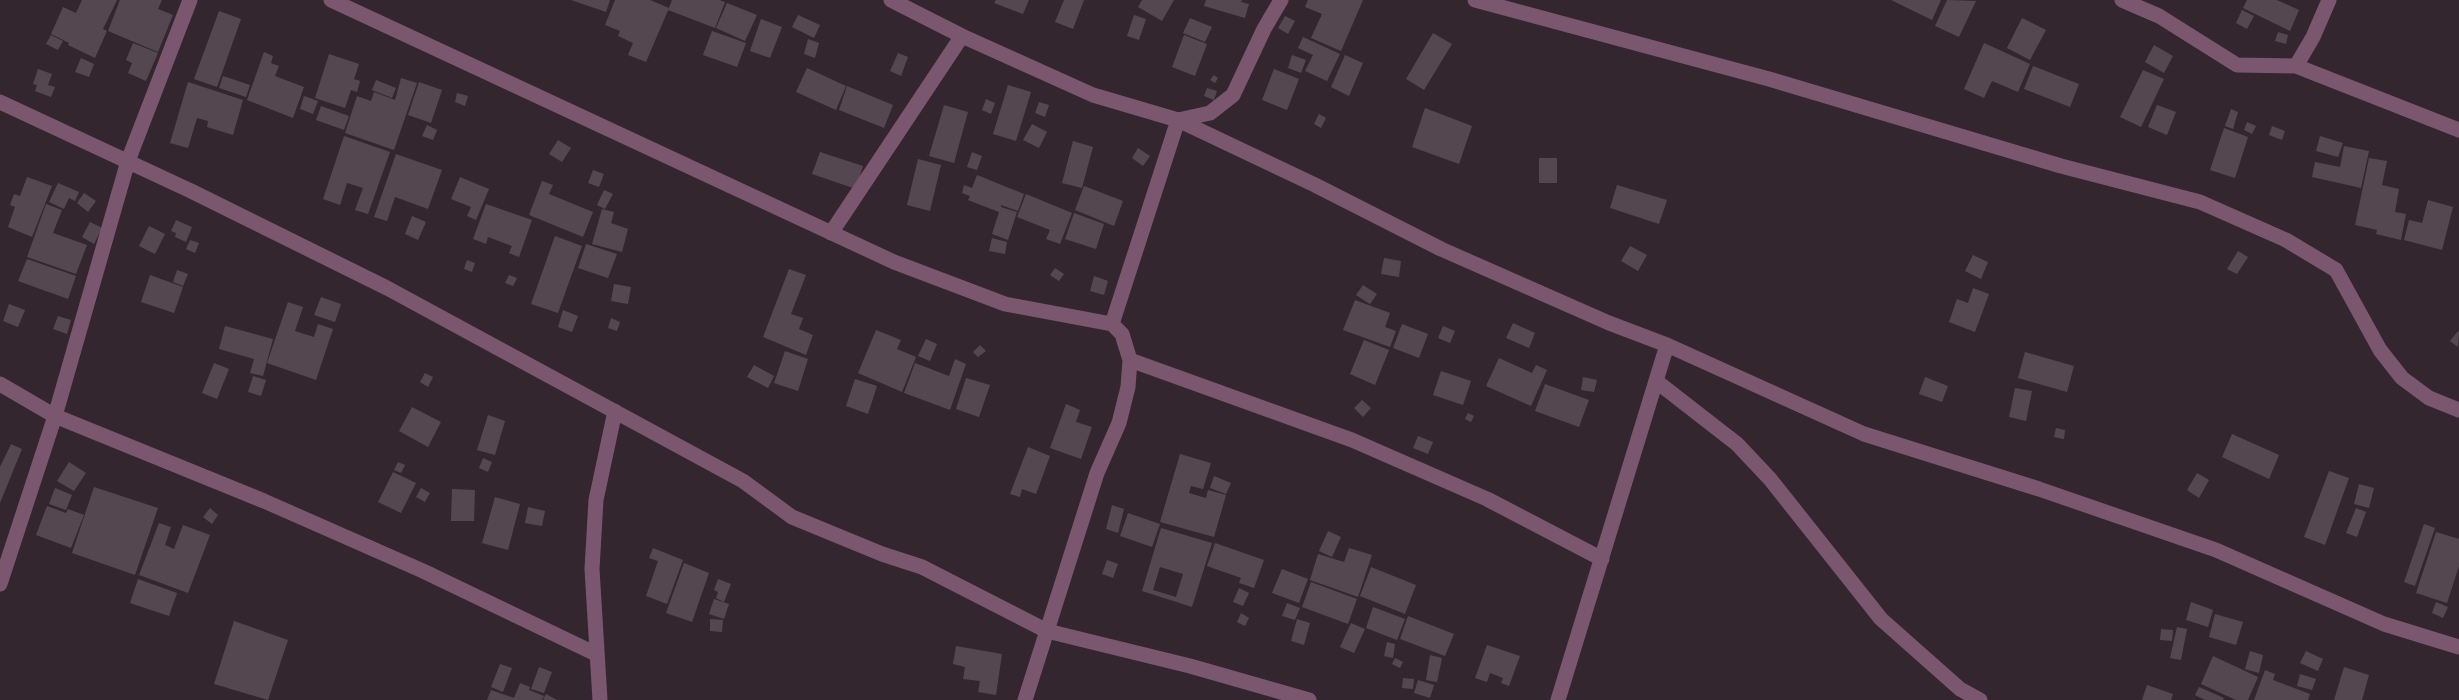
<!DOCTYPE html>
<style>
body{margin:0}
canvas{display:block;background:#33262e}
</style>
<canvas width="2459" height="700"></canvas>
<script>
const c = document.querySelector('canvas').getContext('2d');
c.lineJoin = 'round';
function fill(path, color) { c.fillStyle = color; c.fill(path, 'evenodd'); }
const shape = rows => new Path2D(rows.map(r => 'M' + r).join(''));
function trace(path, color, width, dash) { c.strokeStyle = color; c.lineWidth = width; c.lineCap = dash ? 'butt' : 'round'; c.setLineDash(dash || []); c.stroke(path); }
fill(shape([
 [82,0,117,0,103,29,107,31,95,58,68,45,69,43,51,34,63,7,76,13],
 [120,0,162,0,158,9,173,15,158,52,108,31],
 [571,0,610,0,606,12],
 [615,0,650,0,669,8,646,62,628,55,633,43,618,36,620,31,605,25],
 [672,0,719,0,725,2,715,28,668,10],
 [996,0,1029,0,1023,14,994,3],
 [1064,0,1084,0,1073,29,1055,22],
 [1142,0,1174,0,1162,21,1138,7],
 [1206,0,1242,0,1241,2,1249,4,1245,18,1204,6],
 [1308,0,1363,0,1341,51,1311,38,1322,14,1305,7],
 [1891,0,1941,0,1932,20],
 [1947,0,1976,1,1959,37,1935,26],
 [2247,0,2277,0,2299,10,2290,31,2243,8],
 [727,3,757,15,745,41,716,28],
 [2242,10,2254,16,2247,29,2236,23],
 [219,11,241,19,217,87,194,79],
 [798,15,820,25,814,38,792,27],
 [1134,15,1146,19,1139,40,1127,36],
 [1285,16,1295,21,1288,34,1278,28],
 [1190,18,1212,27,1205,42,1183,33],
 [2022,18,2046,30,2030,60,2007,48],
 [761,19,782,27,770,58,750,51],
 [712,31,746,43,737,67,703,55],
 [2278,32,2288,35,2286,44,2275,41],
 [1433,33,1452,44,1424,90,1406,79],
 [51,35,63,41,58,50,46,44],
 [1184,35,1207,44,1195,76,1172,67],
 [1303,37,1340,54,1327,81,1305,71,1313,55,1298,48],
 [808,39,819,43,815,58,804,54],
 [133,43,158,53,146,81,128,73,132,63,126,60],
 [1984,43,2030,64,2018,92,1992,81,1984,98,1964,89],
 [2154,45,2173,56,2164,73,2145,62],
 [264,52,273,56,271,63,279,66,275,76,304,87,293,118,247,100],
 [898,53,908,57,901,76,890,71],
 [329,54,359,64,354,79,360,81,357,92,351,90,345,108,315,98],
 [1292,55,1306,60,1301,73,1288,68],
 [1345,55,1363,63,1349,96,1331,87],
 [81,58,94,64,89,77,75,72],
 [2033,66,2079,84,2070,107,2024,89],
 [807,68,846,86,836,110,796,92],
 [38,69,52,74,48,85,55,87,51,97,35,91,37,85,33,84],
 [1274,69,1299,79,1287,110,1262,100],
 [2143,70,2164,79,2141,127,2120,117],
 [1214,75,1218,78,1215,83,1210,80],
 [223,76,250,85,246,97,219,88],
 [401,78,417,83,394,150,345,133,357,96,371,101,374,92,395,100],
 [376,80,396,88,392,98,372,90],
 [188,82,243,100,233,135,207,127,208,121,197,118,188,148,170,143],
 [419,82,442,90,431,123,408,115],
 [1008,85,1031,92,1016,141,993,134],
 [847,86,893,105,884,128,839,110],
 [1207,88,1217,91,1214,100,1204,96],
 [457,93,468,96,465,106,455,102],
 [304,96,318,101,313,114,300,109],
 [986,99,995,103,991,114,982,110],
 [1039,102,1049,105,1045,117,1035,113],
 [944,105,968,112,954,163,929,156],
 [2157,105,2176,112,2167,135,2148,127],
 [321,106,349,116,344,130,316,120],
 [1425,108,1472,126,1459,164,1412,147],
 [2231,109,2238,112,2233,129,2225,126],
 [1319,114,1326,118,1321,128,1314,124],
 [2247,122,2256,126,2252,134,2244,130],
 [1032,124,1047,132,1039,148,1023,140],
 [427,125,437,130,433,140,422,136],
 [2272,126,2285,131,2282,140,2269,135],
 [2224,128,2248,137,2235,178,2210,170],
 [344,136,390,152,368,214,355,210,363,188,347,183,340,205,323,199],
 [2320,136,2343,143,2338,157,2316,151],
 [558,140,571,148,562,162,549,154],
 [1073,141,1093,147,1082,188,1062,183],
 [2344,146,2369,151,2361,188,2312,177,2315,162,2340,167],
 [1138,148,1150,156,1143,166,1132,158],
 [820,152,863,166,856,189,812,174],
 [972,152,982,156,977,170,967,167],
 [396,154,442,170,428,209,395,197,387,221,374,217],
 [1539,158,1557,158,1557,183,1539,183],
 [2369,158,2387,161,2382,185,2399,189,2395,212,2406,214,2401,240,2376,234,2377,230,2355,225],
 [918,159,941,165,930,211,907,205],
 [593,170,604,174,599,187,588,183],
 [977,175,1024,194,1018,211,1001,205,1001,207,1017,212,1008,240,992,234,999,212,968,200,970,196,962,193,964,185,972,188],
 [27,177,52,186,32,237,8,227,15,207,10,205,14,194,20,196],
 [460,177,489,189,476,220,467,216,471,207,451,199],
 [542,181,553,185,549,194,593,212,583,237,529,215],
 [58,183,79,192,75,201,69,198,64,209,49,202],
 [1617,185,1667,200,1659,224,1610,208],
 [1084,186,1123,201,1114,226,1075,210],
 [604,190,613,194,605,209,597,205],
 [84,193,96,201,88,212,77,203],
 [1026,194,1072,213,1060,244,1046,239,1050,230,1017,217,1019,212,1023,214,1019,212],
 [2428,200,2453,207,2442,250,2404,240,2409,220,2422,223],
 [46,204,62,210,53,233,87,245,76,274,27,257],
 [486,204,532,220,519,257,509,253,512,246,488,237,486,244,473,239],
 [602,209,614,212,611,223,628,229,622,252,592,244],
 [1074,213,1104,224,1096,249,1065,239],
 [412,216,426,222,418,240,405,234],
 [176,220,192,227,186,242,175,237,176,233,171,231],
 [90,222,102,228,94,244,82,237],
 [149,226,165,234,155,254,139,246],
 [555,236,582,246,558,313,531,304],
 [992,238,1007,242,1005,254,989,251],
 [190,240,199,243,195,253,186,249],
 [586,244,617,254,608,278,578,268],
 [1630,246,1647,255,1638,271,1621,261],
 [2238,251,2248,257,2237,274,2227,269],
 [1973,255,1988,262,1981,279,1965,271],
 [1384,258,1401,261,1399,277,1381,274],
 [27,259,76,276,68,299,18,281],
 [467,260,475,263,472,272,464,269],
 [1055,268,1064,274,1059,281,1050,275],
 [789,269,806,275,791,314,803,318,799,329,813,335,806,355,763,337],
 [177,270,188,274,183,286,173,282],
 [150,275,183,287,174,313,141,302],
 [509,275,517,278,513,286,505,283],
 [1094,276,1108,281,1104,295,1090,291],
 [614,284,631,287,628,304,611,301],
 [1363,285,1377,294,1370,304,1356,295],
 [1973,288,1989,294,1975,332,1949,322,1957,299,1968,303],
 [321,297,341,304,335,322,314,315],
 [1355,300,1390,313,1385,327,1396,331,1390,347,1343,330],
 [288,302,303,307,295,331,314,337,318,324,333,329,316,380,267,363],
 [9,304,25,310,18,327,3,321],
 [563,310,578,316,572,332,558,327],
 [58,316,71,320,67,334,53,329],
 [611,318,620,322,617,331,608,328],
 [1513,323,1535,333,1529,348,1506,338],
 [1402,324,1428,334,1419,358,1393,348],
 [225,326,273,339,263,376,250,373,254,359,219,349],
 [1443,326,1455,331,1450,343,1438,338],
 [876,330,901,340,897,349,916,357,902,392,858,373],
 [2458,331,2459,332,2458,347,2450,341],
 [926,339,937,344,930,361,918,356],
 [1364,340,1389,350,1375,385,1350,374],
 [980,345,986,351,978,357,973,352],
 [785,351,808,359,798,391,774,383],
 [2025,352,2074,366,2067,392,2018,378],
 [1499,358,1532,373,1536,365,1547,370,1531,406,1486,386],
 [955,359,966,364,950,410,904,393,915,363,949,376],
 [214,363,229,369,217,399,202,393],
 [754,365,774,376,768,388,747,377],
 [1441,371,1471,381,1463,405,1433,395],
 [425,373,433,377,428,387,420,382],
 [253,376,266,380,261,396,248,392],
 [1583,377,1597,380,1594,392,1581,390],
 [1925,377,1948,386,1942,402,1919,394],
 [966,378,990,385,979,417,956,409],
 [855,379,877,386,868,414,846,406],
 [1545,384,1589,400,1579,427,1535,411],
 [2015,388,2032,391,2026,421,2009,417],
 [1362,400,1371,408,1363,417,1354,408],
 [1066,404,1080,410,1076,422,1092,427,1081,459,1050,448],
 [412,407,441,422,428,447,399,431],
 [1468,413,1474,416,1471,422,1465,419],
 [488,415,505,421,495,455,477,450],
 [2056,428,2065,430,2064,439,2054,437],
 [2232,434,2279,455,2269,479,2222,457],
 [1418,436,1433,442,1428,454,1413,448],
 [11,444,22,449,0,503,0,467],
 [1028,447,1050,456,1036,494,1022,489,1020,497,1010,494],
 [1180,454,1211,463,1203,489,1191,486,1189,493,1206,498,1208,490,1226,495,1214,537,1160,522],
 [483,458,492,462,488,472,479,468],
 [69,462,86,473,74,491,57,481],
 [398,462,405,465,401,473,394,470],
 [2329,471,2349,478,2325,545,2304,537],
 [393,472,416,483,401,513,378,502],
 [2197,473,2209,480,2199,498,2187,490],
 [1214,476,1231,483,1226,494,1210,488],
 [2359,484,2374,488,2369,508,2354,504],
 [94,487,158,508,135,575,72,553],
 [55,488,72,495,66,510,49,504],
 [421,488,430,493,425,502,416,497],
 [452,489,475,490,474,521,451,521],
 [495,497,520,504,508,550,482,543],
 [1112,505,1124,509,1118,533,1106,529],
 [47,506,66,513,68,509,84,515,71,548,36,535],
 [528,507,545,511,542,526,525,523],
 [210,508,218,515,212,524,203,517],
 [2356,508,2366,512,2357,537,2346,533],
 [1128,513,1160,524,1152,547,1120,536],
 [159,523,171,527,165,545,174,549,183,525,210,535,188,593,139,575],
 [2424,524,2435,528,2415,586,2404,582],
 [1161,528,1212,543,1192,607,1142,591],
 [1160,567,1183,574,1176,597,1153,590],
 [1328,531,1341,537,1332,557,1319,551],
 [2436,532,2459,539,2459,566,2447,603,2416,593],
 [1215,543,1264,560,1254,588,1239,583,1241,578,1207,566],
 [653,548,683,560,667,604,646,596,658,561,649,558],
 [1349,548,1372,555,1358,597,1310,580,1318,554,1344,562],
 [1107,560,1118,564,1113,578,1102,574],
 [684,563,709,573,692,622,666,613],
 [1371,567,1416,585,1405,614,1360,596],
 [1282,569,1308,579,1299,603,1272,593],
 [138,579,177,593,169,616,130,603],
 [718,579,731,584,724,602,716,598,718,592,714,590],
 [1311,582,1357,599,1348,624,1302,607],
 [1239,588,1249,593,1243,606,1233,602],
 [714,599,729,604,724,619,709,614],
 [2191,602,2213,610,2208,627,2186,620],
 [2436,602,2448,607,2443,618,2432,613],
 [1287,603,1300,608,1295,620,1282,616],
 [1373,607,1405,619,1397,640,1366,628],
 [1241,613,1249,618,1245,626,1237,622],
 [2215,614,2243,622,2236,645,2209,637],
 [1408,616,1454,634,1445,656,1400,639],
 [710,619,723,620,722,632,710,631],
 [1297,619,1310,623,1304,645,1291,641],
 [234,621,288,640,268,700,214,684],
 [1351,623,1365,629,1354,653,1340,647],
 [2177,627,2187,629,2181,660,2170,658],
 [2161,629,2173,630,2172,641,2160,640],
 [1387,642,1395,644,1393,658,1384,656],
 [1487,645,1520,656,1509,686,1501,683,1503,678,1490,673,1487,682,1475,678],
 [956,646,1002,654,996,695,978,692,980,681,963,679,965,667,953,664],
 [2250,651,2263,655,2259,673,2245,669],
 [2306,651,2323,659,2318,671,2300,663],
 [1430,655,1442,658,1437,682,1426,680],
 [2213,656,2258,677,2248,700,2236,700,2201,684],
 [1395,658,1403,662,1400,668,1392,664],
 [500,664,512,668,503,692,491,687],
 [539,667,552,672,544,693,531,689],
 [2344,667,2369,675,2362,700,2334,700],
 [2265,670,2275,674,2273,680,2310,694,2308,700,2254,700],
 [2300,674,2316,679,2312,690,2297,686],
 [1403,678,1414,679,1413,689,1402,688],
 [1418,680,1434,685,1430,698,1414,693],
 [520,683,530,687,529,690,544,696,542,700,487,700,491,690,514,698],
 [2147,685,2173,694,2171,700,2142,700],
 [2199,687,2224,698,2223,700,2205,700,2195,695],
 [546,694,557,700,543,700]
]), '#554750');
trace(shape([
 [331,0,894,262,1005,304,1112,324],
 [891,0,962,36,1093,95,1178,120,1315,185,1441,249,1609,323,1667,345,1864,434,2039,489,2216,550,2384,624,2459,647],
 [1475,0,1769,79,2061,166,2200,202,2286,240,2336,270,2380,350,2402,378,2429,398,2459,410],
 [2122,0,2159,16,2237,65,2296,66,2313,37,2329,0],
 [2296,66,2459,130],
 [0,102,191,191,387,288,743,481,792,517,882,554,922,567,1047,631,1190,666,1309,700],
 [831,233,962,36],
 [1130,360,1352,440,1487,499,1602,559],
 [1656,381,1737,444,1770,479,1881,619,1960,689,1980,700],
 [0,384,55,416,264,501,423,571,596,654],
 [0,584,55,416,128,161,190,0],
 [600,700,592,569,596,500,615,411],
 [1025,700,1097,473,1119,423,1128,387,1130,360,1122,334,1112,324,1178,120,1210,113,1233,95,1264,29,1281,0],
 [1558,700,1667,345]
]), '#7b576f', 15);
</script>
